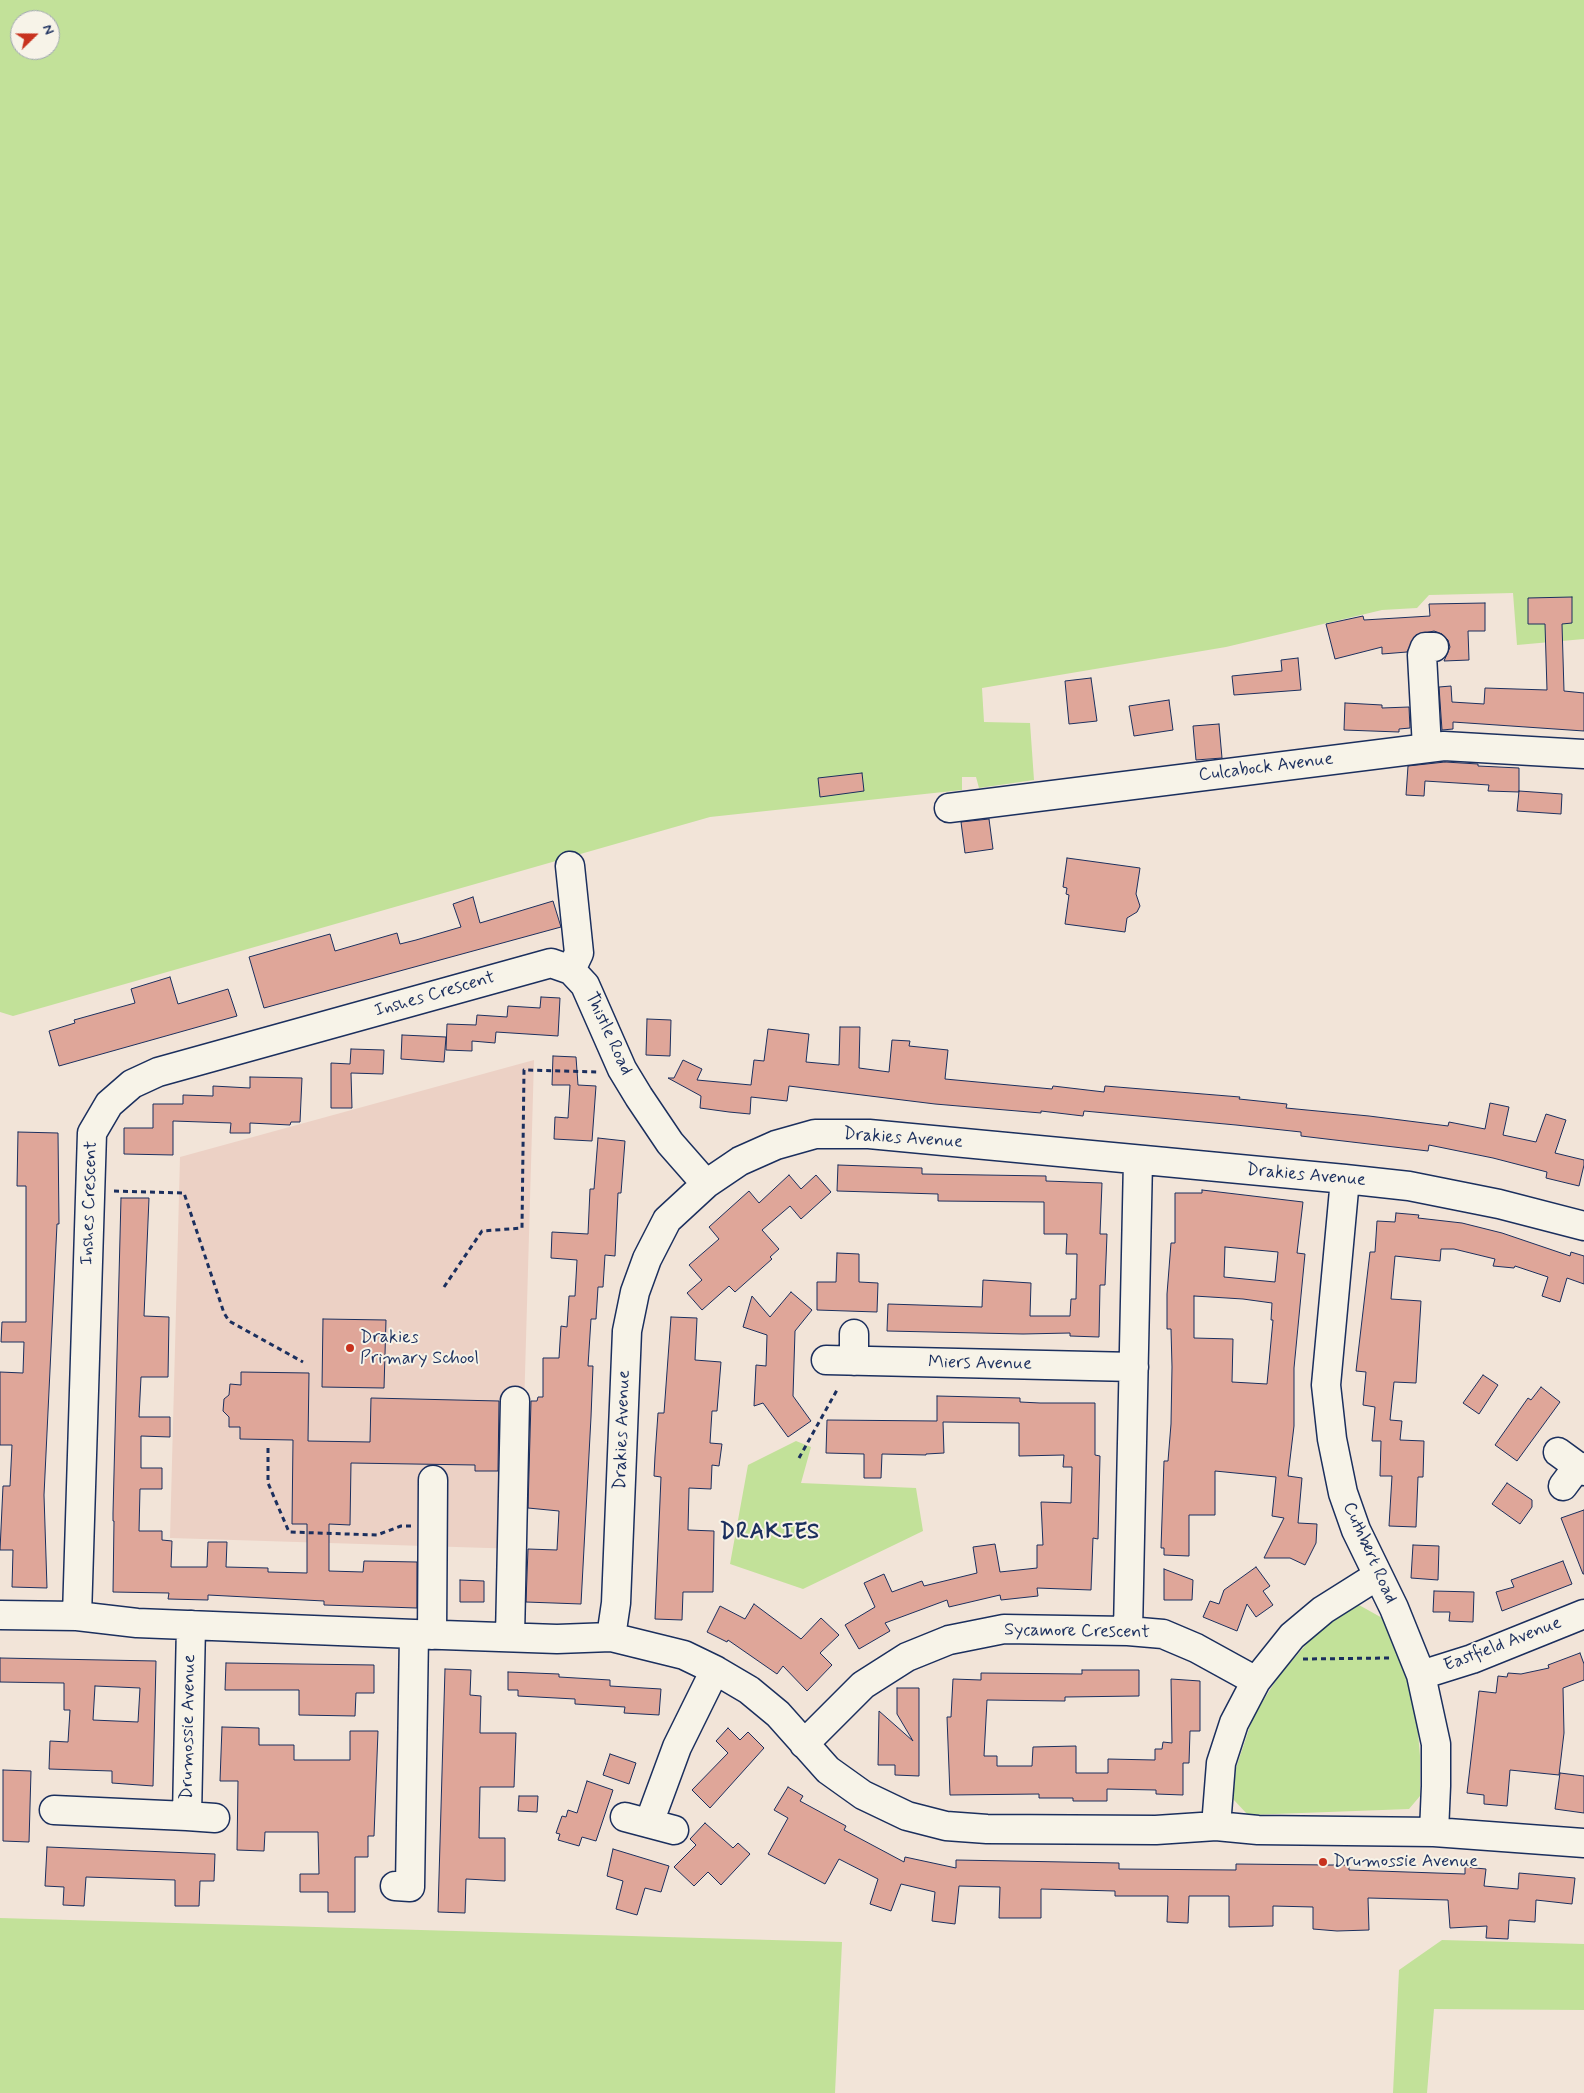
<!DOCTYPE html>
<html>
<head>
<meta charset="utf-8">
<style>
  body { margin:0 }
  #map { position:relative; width:1584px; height:2093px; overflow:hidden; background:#f2e4d8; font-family:Mynerve,sans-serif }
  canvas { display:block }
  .north { position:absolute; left:10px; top:10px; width:50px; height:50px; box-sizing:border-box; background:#f7f3e8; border:1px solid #9fa5b1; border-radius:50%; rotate:68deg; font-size:14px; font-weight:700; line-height:20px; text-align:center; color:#1b2f5e }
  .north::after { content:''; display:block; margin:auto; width:18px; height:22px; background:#c8321e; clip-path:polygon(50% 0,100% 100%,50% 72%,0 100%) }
</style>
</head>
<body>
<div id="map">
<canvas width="1584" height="2093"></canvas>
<div class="north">N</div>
</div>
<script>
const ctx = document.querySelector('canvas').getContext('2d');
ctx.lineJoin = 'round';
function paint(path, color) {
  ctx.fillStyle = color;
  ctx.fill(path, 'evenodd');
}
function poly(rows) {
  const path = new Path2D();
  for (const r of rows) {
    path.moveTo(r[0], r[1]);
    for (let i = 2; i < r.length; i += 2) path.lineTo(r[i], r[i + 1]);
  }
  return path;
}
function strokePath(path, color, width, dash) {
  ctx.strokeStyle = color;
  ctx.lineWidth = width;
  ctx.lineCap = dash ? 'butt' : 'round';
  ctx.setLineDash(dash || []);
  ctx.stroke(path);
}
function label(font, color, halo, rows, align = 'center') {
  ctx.font = font + ' Mynerve,sans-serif';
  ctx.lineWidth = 4;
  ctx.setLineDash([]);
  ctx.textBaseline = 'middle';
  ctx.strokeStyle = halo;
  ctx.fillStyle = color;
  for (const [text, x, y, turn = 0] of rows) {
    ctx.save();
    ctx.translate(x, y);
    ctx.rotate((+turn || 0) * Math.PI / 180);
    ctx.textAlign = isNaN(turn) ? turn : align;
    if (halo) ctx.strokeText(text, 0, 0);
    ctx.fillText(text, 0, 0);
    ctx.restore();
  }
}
const built = poly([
  [534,1060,520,1549,170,1538,180,1157]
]);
const green = poly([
  [0,0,1584,0,1584,639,1517,645,1513,593,1429,595,1417,608,1382,610,1226,647,982,688,984,722,1030,723,1034,780,979,788,976,777,962,777,962,790,710,817,13,1016,0,1012],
  [20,20,50,20,50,50,20,50],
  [796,1441,811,1447,801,1483,916,1488,923,1531,803,1589,730,1564,748,1465],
  [1359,1605,1384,1619,1399,1655,1416,1710,1420,1756,1420,1796,1409,1809,1248,1815,1233,1799,1236,1768,1253,1717,1278,1677,1310,1640,1334,1620,1354,1606],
  [0,1918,842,1942,835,2093,0,2093],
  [1442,1940,1584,1944,1584,2010,1434,2009,1427,2093,1393,2093,1399,1970]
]);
const building = poly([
  [1572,597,1572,623,1562,624,1564,691,1584,693,1584,731,1453,722,1453,729,1442,730,1439,687,1451,686,1452,702,1484,704,1485,688,1547,690,1545,624,1528,624,1528,598,1572,597],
  [1485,603,1485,631,1468,631,1469,660,1444,661,1450,647,1448,640,1442,634,1434,631,1416,635,1407,652,1382,654,1382,647,1335,659,1326,624,1363,616,1364,620,1430,616,1429,604,1485,603],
  [1298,658,1301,690,1234,695,1232,676,1282,671,1281,660,1298,658],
  [1091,678,1097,721,1069,724,1065,681,1091,678],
  [1169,700,1173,730,1134,736,1129,706,1169,700],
  [1345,703,1382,705,1382,708,1409,707,1410,728,1399,729,1399,732,1344,730,1345,703],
  [1219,724,1222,758,1196,760,1193,726,1219,724],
  [1445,762,1478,764,1478,766,1519,768,1519,792,1488,791,1489,785,1425,781,1424,796,1406,795,1408,766,1445,762],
  [862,773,864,791,820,797,818,778,862,773],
  [1519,791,1562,794,1561,814,1517,811,1519,791],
  [989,819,993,849,965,853,961,822,989,819],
  [1067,858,1140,868,1136,894,1140,906,1137,912,1127,918,1125,932,1065,924,1069,895,1066,894,1067,888,1063,887,1067,858],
  [473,897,480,923,553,901,561,927,264,1008,249,957,330,934,335,951,397,933,400,944,416,940,461,927,453,904,473,897],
  [170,977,178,1004,228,989,237,1016,59,1066,49,1031,75,1023,74,1020,135,1003,131,989,170,977],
  [541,997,560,998,558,1036,496,1032,495,1043,472,1041,472,1051,446,1050,447,1024,476,1025,477,1015,507,1017,508,1006,540,1008,541,997],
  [647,1019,671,1020,670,1056,646,1055,647,1019],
  [840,1027,860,1027,859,1068,889,1072,892,1040,910,1041,909,1046,948,1050,945,1079,1052,1089,1053,1086,1104,1092,1105,1086,1240,1097,1239,1099,1287,1104,1286,1108,1369,1116,1448,1126,1449,1122,1485,1129,1490,1103,1509,1107,1503,1135,1536,1142,1546,1114,1566,1120,1555,1153,1584,1160,1584,1165,1579,1186,1546,1178,1547,1172,1493,1158,1429,1145,1428,1151,1301,1136,1301,1132,1236,1125,1084,1111,1083,1116,1041,1111,1041,1113,935,1104,789,1086,787,1101,751,1097,750,1114,729,1112,700,1108,701,1096,668,1078,674,1078,683,1060,702,1069,697,1080,751,1085,754,1060,764,1061,768,1029,809,1034,806,1062,839,1065,840,1027],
  [402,1035,446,1037,444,1062,401,1059,402,1035],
  [351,1049,384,1050,383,1074,351,1073,352,1108,331,1108,331,1063,350,1064,351,1049],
  [553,1056,576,1057,578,1085,596,1086,592,1141,554,1139,555,1117,568,1118,570,1085,552,1085,553,1056],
  [250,1077,302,1078,300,1122,291,1122,290,1125,250,1123,250,1133,230,1133,231,1123,173,1121,173,1155,124,1154,124,1128,153,1128,153,1104,183,1104,183,1095,213,1096,213,1086,250,1088,250,1077],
  [18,1132,58,1133,59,1224,57,1224,44,1495,47,1588,12,1587,13,1550,0,1550,3,1486,10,1486,12,1445,0,1445,0,1372,23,1373,24,1342,1,1342,2,1322,26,1322,26,1186,17,1186,18,1132],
  [598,1138,625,1141,621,1193,618,1193,615,1256,605,1255,603,1287,598,1287,596,1319,591,1319,588,1366,593,1366,591,1417,581,1604,526,1602,528,1549,557,1550,559,1511,528,1508,531,1401,537,1401,538,1397,543,1397,543,1358,559,1358,561,1326,567,1327,569,1296,575,1296,577,1260,551,1258,552,1232,588,1234,590,1189,594,1189,598,1138],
  [838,1165,922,1168,922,1174,1046,1176,1046,1181,1102,1183,1100,1234,1107,1234,1105,1285,1100,1285,1099,1337,1070,1336,1070,1333,1023,1334,887,1331,888,1304,982,1307,983,1280,1031,1283,1030,1316,1070,1316,1071,1299,1076,1299,1077,1254,1066,1254,1067,1234,1044,1234,1044,1202,938,1201,938,1194,837,1191,838,1165],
  [789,1175,801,1189,816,1175,831,1192,801,1219,790,1206,762,1230,779,1249,770,1257,772,1259,735,1292,729,1286,702,1310,687,1293,702,1280,689,1265,719,1239,709,1227,749,1191,759,1203,789,1175],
  [1202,1190,1303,1202,1297,1253,1305,1254,1294,1368,1294,1426,1288,1476,1302,1478,1298,1523,1317,1524,1316,1543,1305,1565,1290,1558,1264,1558,1284,1518,1272,1516,1276,1477,1215,1471,1215,1515,1189,1515,1189,1556,1164,1555,1164,1548,1161,1548,1164,1461,1168,1461,1171,1424,1172,1367,1171,1329,1167,1329,1167,1294,1171,1243,1175,1243,1175,1193,1202,1193,1202,1190],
  [1225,1247,1278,1252,1275,1282,1224,1277,1225,1247],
  [1194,1296,1243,1299,1272,1303,1271,1320,1273,1320,1267,1384,1232,1382,1233,1339,1194,1338,1194,1296],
  [121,1198,149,1198,144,1316,169,1317,168,1377,141,1377,139,1417,170,1417,170,1437,141,1436,141,1468,162,1468,162,1489,140,1489,139,1531,162,1531,162,1540,172,1541,171,1567,207,1567,208,1542,227,1542,226,1567,268,1568,268,1572,307,1573,307,1524,292,1524,293,1440,240,1439,240,1427,229,1427,229,1417,223,1411,224,1399,229,1395,230,1384,241,1385,241,1372,309,1373,308,1441,370,1442,371,1398,499,1401,498,1471,475,1471,475,1465,351,1463,350,1525,329,1524,329,1571,363,1572,364,1561,417,1562,417,1608,324,1605,324,1601,208,1595,208,1600,168,1599,169,1593,113,1592,114,1521,113,1521,113,1513,121,1198],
  [1396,1213,1419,1215,1418,1218,1462,1223,1502,1233,1570,1256,1571,1252,1584,1256,1584,1284,1567,1278,1560,1302,1542,1296,1548,1277,1515,1266,1514,1268,1493,1266,1495,1259,1454,1249,1441,1249,1440,1261,1395,1256,1391,1299,1421,1301,1416,1383,1394,1382,1390,1420,1402,1421,1400,1440,1424,1441,1423,1477,1418,1477,1416,1527,1389,1526,1392,1476,1380,1476,1381,1441,1372,1441,1375,1407,1363,1405,1366,1372,1356,1371,1370,1252,1375,1252,1377,1221,1395,1222,1396,1213],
  [837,1253,859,1254,859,1282,878,1283,877,1312,817,1310,817,1282,836,1282,837,1253],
  [791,1292,812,1310,795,1331,793,1396,811,1421,788,1437,763,1403,754,1406,756,1365,766,1366,767,1335,743,1327,752,1296,770,1317,791,1292],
  [671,1317,697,1318,695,1360,721,1362,717,1411,712,1411,710,1443,722,1444,719,1466,712,1465,711,1489,689,1488,688,1530,714,1531,713,1592,683,1592,682,1620,655,1619,661,1477,654,1476,655,1456,658,1413,664,1413,671,1317],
  [323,1319,386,1320,384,1388,322,1387,323,1319],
  [1483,1375,1498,1385,1479,1414,1463,1403,1483,1375],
  [1541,1387,1560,1402,1517,1461,1495,1445,1528,1398,1531,1400,1541,1387],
  [937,1396,1020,1398,1020,1402,1040,1403,1095,1403,1095,1455,1100,1456,1098,1539,1093,1538,1091,1590,1037,1588,1038,1596,1001,1600,1000,1595,949,1607,947,1600,885,1623,890,1631,859,1649,845,1625,875,1607,864,1583,884,1574,892,1592,922,1581,924,1586,977,1573,973,1547,995,1544,1000,1572,1037,1568,1037,1545,1043,1545,1041,1502,1071,1503,1072,1467,1063,1467,1064,1455,1019,1456,1019,1423,943,1422,944,1453,926,1454,926,1455,882,1454,881,1478,864,1478,864,1454,826,1453,827,1420,937,1421,937,1396],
  [1507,1483,1532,1500,1532,1507,1520,1524,1492,1504,1507,1483],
  [1584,1510,1584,1574,1583,1574,1561,1518,1584,1510],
  [1413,1545,1439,1546,1438,1580,1411,1578,1413,1545],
  [1563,1561,1572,1584,1502,1611,1496,1592,1514,1587,1511,1580,1563,1561],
  [1256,1567,1270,1586,1263,1591,1273,1605,1256,1617,1247,1604,1237,1631,1203,1617,1210,1601,1219,1604,1224,1590,1256,1567],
  [1164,1569,1193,1580,1192,1600,1164,1600,1164,1569],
  [460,1580,484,1581,484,1602,460,1602,460,1580],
  [1434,1591,1474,1592,1473,1622,1449,1621,1450,1612,1433,1612,1434,1591],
  [754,1604,801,1639,821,1618,839,1635,820,1653,832,1665,807,1691,783,1666,777,1674,728,1640,727,1642,707,1632,720,1606,745,1619,754,1604],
  [1580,1653,1584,1664,1584,1680,1563,1688,1564,1733,1559,1775,1510,1770,1507,1806,1484,1804,1484,1795,1467,1793,1479,1691,1496,1693,1498,1676,1507,1677,1508,1673,1521,1674,1549,1668,1548,1665,1580,1653],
  [0,1658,156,1661,153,1786,112,1783,112,1771,49,1769,50,1741,68,1742,70,1710,64,1710,64,1683,0,1682,0,1658],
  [95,1686,140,1688,138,1722,93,1720,95,1686],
  [226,1663,374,1665,374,1693,356,1693,355,1716,299,1715,299,1690,225,1690,226,1663],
  [445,1669,471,1670,470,1695,481,1696,480,1733,516,1733,514,1787,480,1787,479,1838,505,1838,505,1881,466,1879,465,1913,438,1912,445,1669],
  [1082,1670,1139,1670,1139,1696,1065,1697,1065,1701,987,1700,984,1756,997,1756,997,1766,1032,1766,1033,1747,1076,1746,1076,1773,1108,1773,1108,1759,1155,1760,1155,1749,1162,1749,1163,1742,1172,1743,1171,1679,1200,1681,1200,1731,1190,1731,1189,1763,1183,1763,1183,1795,1156,1794,1156,1790,1107,1789,1107,1801,1073,1801,1073,1798,1039,1798,1039,1794,950,1795,947,1717,951,1717,953,1679,981,1680,981,1673,1082,1674,1082,1670],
  [508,1672,559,1674,559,1677,610,1680,610,1686,661,1689,659,1715,624,1713,625,1707,575,1704,575,1699,518,1696,518,1690,508,1690,508,1672],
  [897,1688,919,1688,919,1776,895,1775,895,1765,878,1765,879,1711,913,1741,897,1714,897,1688],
  [222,1727,259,1728,259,1745,294,1745,294,1760,350,1760,350,1731,378,1731,374,1836,368,1836,368,1857,355,1857,355,1912,328,1912,328,1892,300,1892,300,1874,319,1874,318,1832,265,1832,264,1851,237,1850,238,1781,220,1781,222,1727],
  [728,1728,740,1740,748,1732,764,1748,710,1808,692,1790,728,1753,716,1741,728,1728],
  [610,1754,636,1763,629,1784,603,1775,610,1754],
  [3,1770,31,1771,29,1842,3,1841,3,1770],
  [1560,1773,1584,1776,1584,1813,1555,1809,1560,1773],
  [587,1781,613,1790,596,1841,582,1837,579,1846,558,1840,560,1834,556,1833,562,1816,566,1817,568,1810,577,1813,587,1781],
  [788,1787,803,1796,800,1801,846,1826,844,1830,904,1862,905,1857,956,1868,956,1860,1119,1863,1119,1869,1236,1870,1236,1864,1330,1865,1349,1865,1349,1870,1465,1874,1465,1867,1486,1869,1484,1886,1518,1889,1519,1873,1575,1878,1572,1904,1536,1900,1535,1922,1509,1920,1508,1939,1486,1938,1487,1926,1450,1928,1448,1900,1368,1898,1369,1930,1337,1931,1313,1929,1313,1907,1273,1906,1273,1926,1229,1927,1229,1896,1189,1896,1188,1923,1167,1922,1168,1896,1115,1896,1115,1891,1041,1889,1041,1918,999,1918,1000,1887,959,1886,955,1924,932,1921,935,1892,901,1884,891,1911,870,1904,878,1879,839,1859,825,1884,768,1854,788,1818,774,1810,788,1787],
  [519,1796,538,1796,537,1812,518,1811,519,1796],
  [705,1823,733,1848,738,1843,750,1854,721,1885,708,1872,694,1886,674,1867,696,1845,690,1839,705,1823],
  [47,1847,215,1854,214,1881,200,1881,199,1906,175,1906,175,1880,86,1877,84,1906,63,1905,64,1887,45,1886,47,1847],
  [613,1849,669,1866,661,1892,645,1888,637,1915,616,1909,623,1881,607,1876,613,1849]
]);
const path = poly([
  [114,1191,184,1193,224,1313,229,1321,303,1362],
  [444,1287,482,1231,522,1228,524,1070,597,1072],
  [268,1448,268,1483,289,1532,377,1535,401,1526,411,1526],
  [799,1458,837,1390],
  [1303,1659,1389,1658]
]);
const minor = poly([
  [1427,748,1422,655,1425,647,1434,647],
  [949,808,1444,746,1584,754],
  [570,866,579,953,571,970],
  [1345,1179,1326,1385,1332,1439,1343,1493,1356,1530,1394,1608,1421,1675,1436,1744,1436,1786,1434,1832],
  [854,1334,854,1361],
  [826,1360,1134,1367],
  [1558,1452,1584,1471],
  [1563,1486,1578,1466],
  [0,1615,77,1616,137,1623,414,1634,557,1639,611,1637,684,1655,715,1670,749,1690,778,1714,828,1770,863,1795,907,1816,946,1826,987,1829,1156,1830,1216,1826,1258,1830,1434,1832,1584,1843],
  [77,1616,92,1133,109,1104,132,1084,158,1072,551,963,571,970,585,985,622,1069,639,1097,670,1143,706,1184],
  [1128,1631,1138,1160],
  [432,1635,433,1480],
  [510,1637,515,1401],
  [611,1637,616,1603,627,1331,635,1292,647,1259,667,1220,706,1184,740,1161,776,1145,815,1134,869,1134,1345,1179,1409,1186,1499,1204,1584,1226],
  [1421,1675,1472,1659,1584,1614],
  [804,1744,863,1685,907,1657,949,1640,1004,1629,1128,1631,1163,1634,1196,1648,1256,1681],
  [54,1810,187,1816,191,1625],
  [187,1816,215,1818],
  [625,1817,674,1830],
  [649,1823,677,1747,715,1670],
  [1216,1826,1221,1763,1234,1723,1256,1681,1292,1636,1323,1610,1377,1576],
  [395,1886,410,1887,414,1634]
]);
const markers = [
  [350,1348,5,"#c8321e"],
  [1323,1862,5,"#c8321e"]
];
const streetNames = [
  ["Culcabock Avenue",1266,768,-7],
  ["Inshes Crescent",435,995,-16],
  ["Thistle Road",608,1034,65],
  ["Drakies Avenue",903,1139,4],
  ["Drakies Avenue",1306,1176,5],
  ["Inshes Crescent",90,1203,-88],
  ["Miers Avenue",980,1364,1],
  ["Drakies Avenue",623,1430,-88],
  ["Cuthbert Road",1369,1553,66],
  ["Sycamore Crescent",1077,1632,1],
  ["Eastfield Avenue",1503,1645,-21],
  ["Drumossie Avenue",189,1727,-89]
];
const poiNames = [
  ["Drakies",360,1338],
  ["Primary School",360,1359],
  ["Drumossie Avenue",1333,1862]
];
const districtNames = [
  ["DRAKIES",770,1533]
];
paint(built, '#ecd1c5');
paint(green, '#c2e199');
paint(building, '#dfa699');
strokePath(building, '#1b2f5e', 1);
strokePath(minor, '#1b2f5e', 31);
strokePath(path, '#1b2f5e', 3, [5, 4]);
strokePath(minor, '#f7f3e8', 28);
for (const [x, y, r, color] of markers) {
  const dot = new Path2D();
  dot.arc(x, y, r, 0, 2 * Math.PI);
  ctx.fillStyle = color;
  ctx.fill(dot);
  strokePath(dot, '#f7f3e8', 2);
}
label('18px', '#1b2f5e', '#f7f3e8', streetNames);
label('18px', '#1b2f5e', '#f7f3e8', poiNames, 'left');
ctx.letterSpacing = '1px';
label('bold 22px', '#1b2f5e', '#f7f3e8', districtNames);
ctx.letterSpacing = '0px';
</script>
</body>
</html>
